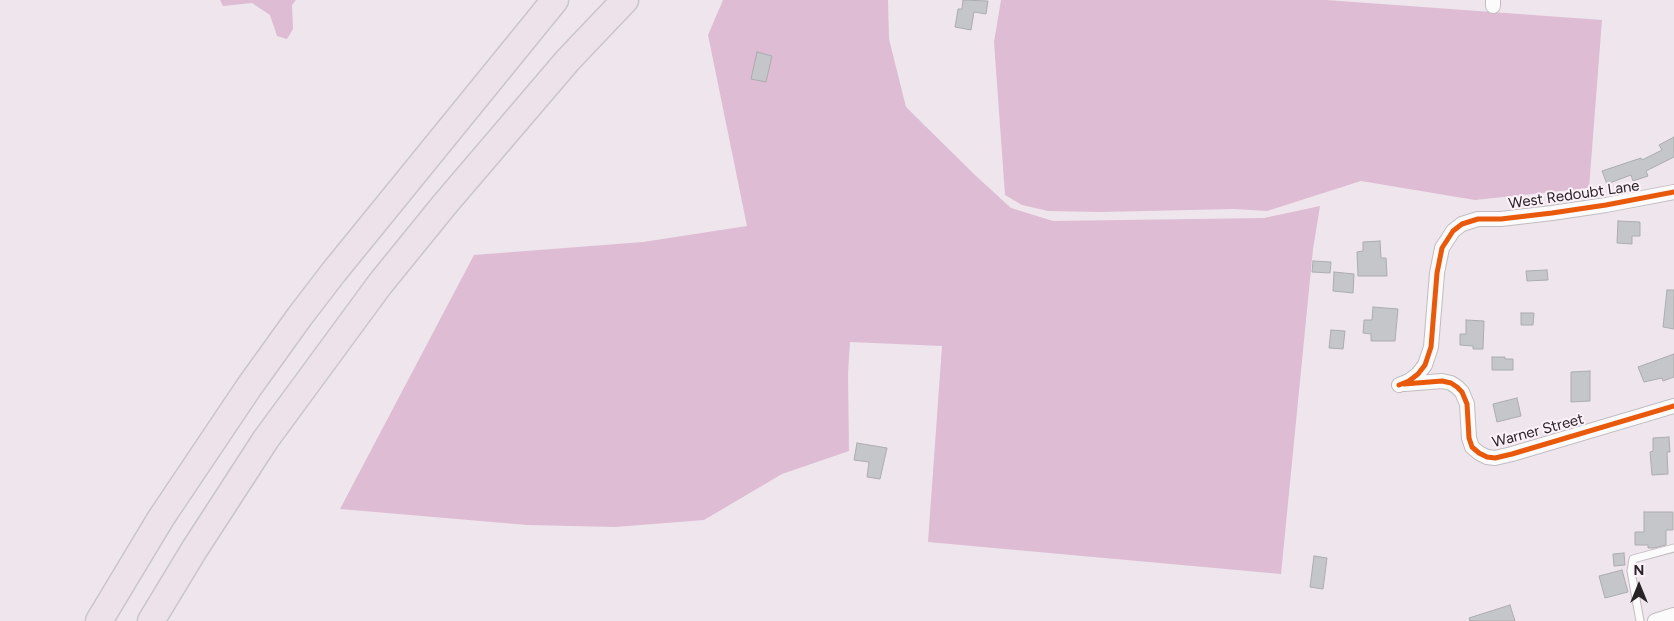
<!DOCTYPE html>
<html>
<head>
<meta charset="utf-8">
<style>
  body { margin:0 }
  #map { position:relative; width:1674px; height:621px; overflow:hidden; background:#eee6ec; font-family:Figtree,sans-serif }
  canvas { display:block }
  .north { position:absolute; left:1614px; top:561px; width:50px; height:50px; -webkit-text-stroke:4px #fdf1f9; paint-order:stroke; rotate:0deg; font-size:14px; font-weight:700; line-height:20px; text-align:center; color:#282326 }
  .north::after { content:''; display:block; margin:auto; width:18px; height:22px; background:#282326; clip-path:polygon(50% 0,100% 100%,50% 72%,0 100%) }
</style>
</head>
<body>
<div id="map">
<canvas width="1674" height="621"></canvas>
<div class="north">N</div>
</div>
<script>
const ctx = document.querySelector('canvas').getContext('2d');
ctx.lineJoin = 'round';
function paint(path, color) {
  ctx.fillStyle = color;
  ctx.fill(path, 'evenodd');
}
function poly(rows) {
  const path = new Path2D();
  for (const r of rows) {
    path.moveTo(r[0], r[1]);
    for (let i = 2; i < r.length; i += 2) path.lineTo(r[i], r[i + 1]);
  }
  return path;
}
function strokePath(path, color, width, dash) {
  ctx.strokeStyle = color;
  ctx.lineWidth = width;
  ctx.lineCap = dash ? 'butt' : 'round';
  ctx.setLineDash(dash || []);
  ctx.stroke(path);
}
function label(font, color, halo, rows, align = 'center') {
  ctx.font = font + ' Figtree,sans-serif';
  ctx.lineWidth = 4;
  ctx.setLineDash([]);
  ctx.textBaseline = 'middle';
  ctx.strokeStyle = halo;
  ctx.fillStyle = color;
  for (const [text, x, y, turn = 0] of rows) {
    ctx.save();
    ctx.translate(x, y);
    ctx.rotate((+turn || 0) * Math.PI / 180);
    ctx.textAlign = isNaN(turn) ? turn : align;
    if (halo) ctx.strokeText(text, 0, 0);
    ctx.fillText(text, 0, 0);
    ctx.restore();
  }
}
const forest = poly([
  [220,0,296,0,292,5,293,29,287,39,277,36,270,15,252,3,223,6],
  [723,0,888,0,889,39,906,107,976,176,1011,208,1053,221,1264,218,1320,206,1313,249,1281,574,928,542,942,346,850,342,848,373,849,451,782,474,704,520,615,527,527,525,340,509,474,255,643,242,747,226,708,35],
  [1001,0,1326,0,1602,20,1589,188,1475,200,1361,181,1267,211,1234,209,1101,212,1048,211,1022,205,1005,195,994,42]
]);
const building = poly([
  [963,0,988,1,986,14,974,12,971,30,955,27,958,9,962,9,963,0],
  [757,52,772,56,766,82,751,79,757,52],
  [1674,137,1674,157,1646,171,1648,176,1633,181,1631,175,1607,184,1602,171,1641,158,1642,160,1662,150,1659,145,1674,137],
  [1618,221,1640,222,1640,236,1632,236,1632,244,1617,243,1618,221],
  [1380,241,1381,258,1386,258,1387,276,1358,276,1357,252,1363,251,1363,242,1380,241],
  [1313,261,1331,262,1330,273,1312,272,1313,261],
  [1547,270,1548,280,1527,281,1526,271,1547,270],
  [1334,272,1354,274,1353,293,1333,291,1334,272],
  [1667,290,1674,290,1674,329,1663,327,1667,290],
  [1373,307,1398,309,1395,341,1371,341,1371,334,1363,333,1364,320,1372,320,1373,307],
  [1521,313,1534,313,1533,325,1521,325,1521,313],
  [1466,320,1484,321,1483,349,1473,349,1473,346,1460,345,1460,334,1466,334,1466,320],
  [1331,330,1345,331,1343,349,1329,348,1331,330],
  [1674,354,1674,377,1663,381,1662,378,1644,382,1638,367,1674,354],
  [1492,357,1505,357,1505,359,1513,359,1513,370,1492,370,1492,357],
  [1590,371,1590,401,1571,402,1571,372,1590,371],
  [1517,398,1521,416,1497,422,1493,404,1517,398],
  [1669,437,1670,452,1667,452,1668,474,1652,475,1650,452,1653,451,1653,438,1669,437],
  [857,443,887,448,880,479,867,477,869,462,854,460,857,443],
  [1644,512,1673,512,1673,530,1666,530,1666,545,1654,548,1648,548,1648,545,1635,545,1635,532,1644,532,1644,512],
  [1624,553,1625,565,1614,566,1613,554,1624,553],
  [1314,556,1327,558,1323,589,1310,587,1314,556],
  [1622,570,1628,592,1605,598,1599,576,1622,570],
  [1510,605,1515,621,1470,621,1469,618,1510,605]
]);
const service = poly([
  [1640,621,1631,571,1633,559,1674,548]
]);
const minor = poly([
  [1493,6,1493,0],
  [1405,384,1442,381,1451,383,1457,387,1462,392,1467,404,1469,438,1472,447,1479,453,1487,457,1495,458,1512,454,1674,406],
  [1399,385,1409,381,1418,374,1425,365,1431,347,1437,273,1442,248,1453,231,1462,224,1478,219,1501,219,1552,213,1606,205,1674,192],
  [1655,621,1674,615]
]);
const motorway = poly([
  [99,621,161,518,249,387,300,316,333,273,555,0],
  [151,621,194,550,266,439,380,284,445,204,568,60,625,0]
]);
const cycleway = poly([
  [1404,384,1442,381,1451,383,1457,387,1462,392,1467,404,1469,438,1472,447,1479,453,1487,457,1495,458,1512,454,1674,406],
  [1399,385,1409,381,1418,374,1425,365,1431,347,1437,273,1442,248,1453,231,1462,224,1478,219,1501,219,1552,213,1606,205,1674,192]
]);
const streetNames = [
  ["West Redoubt Lane",1574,195,-8],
  ["Warner Street",1538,431,-15]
];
paint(forest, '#debcd4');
paint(building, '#c5c6c9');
strokePath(building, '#acacaf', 1);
strokePath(service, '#c2bcc1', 9);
strokePath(minor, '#c2bcc1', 16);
strokePath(motorway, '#c9c6c8', 29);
strokePath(service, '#fcfbfc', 7);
strokePath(minor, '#fcfbfc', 14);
strokePath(motorway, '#eee2ea', 26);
strokePath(cycleway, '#e8590c', 5);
label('15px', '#282326', '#fdf1f9', streetNames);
</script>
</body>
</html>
